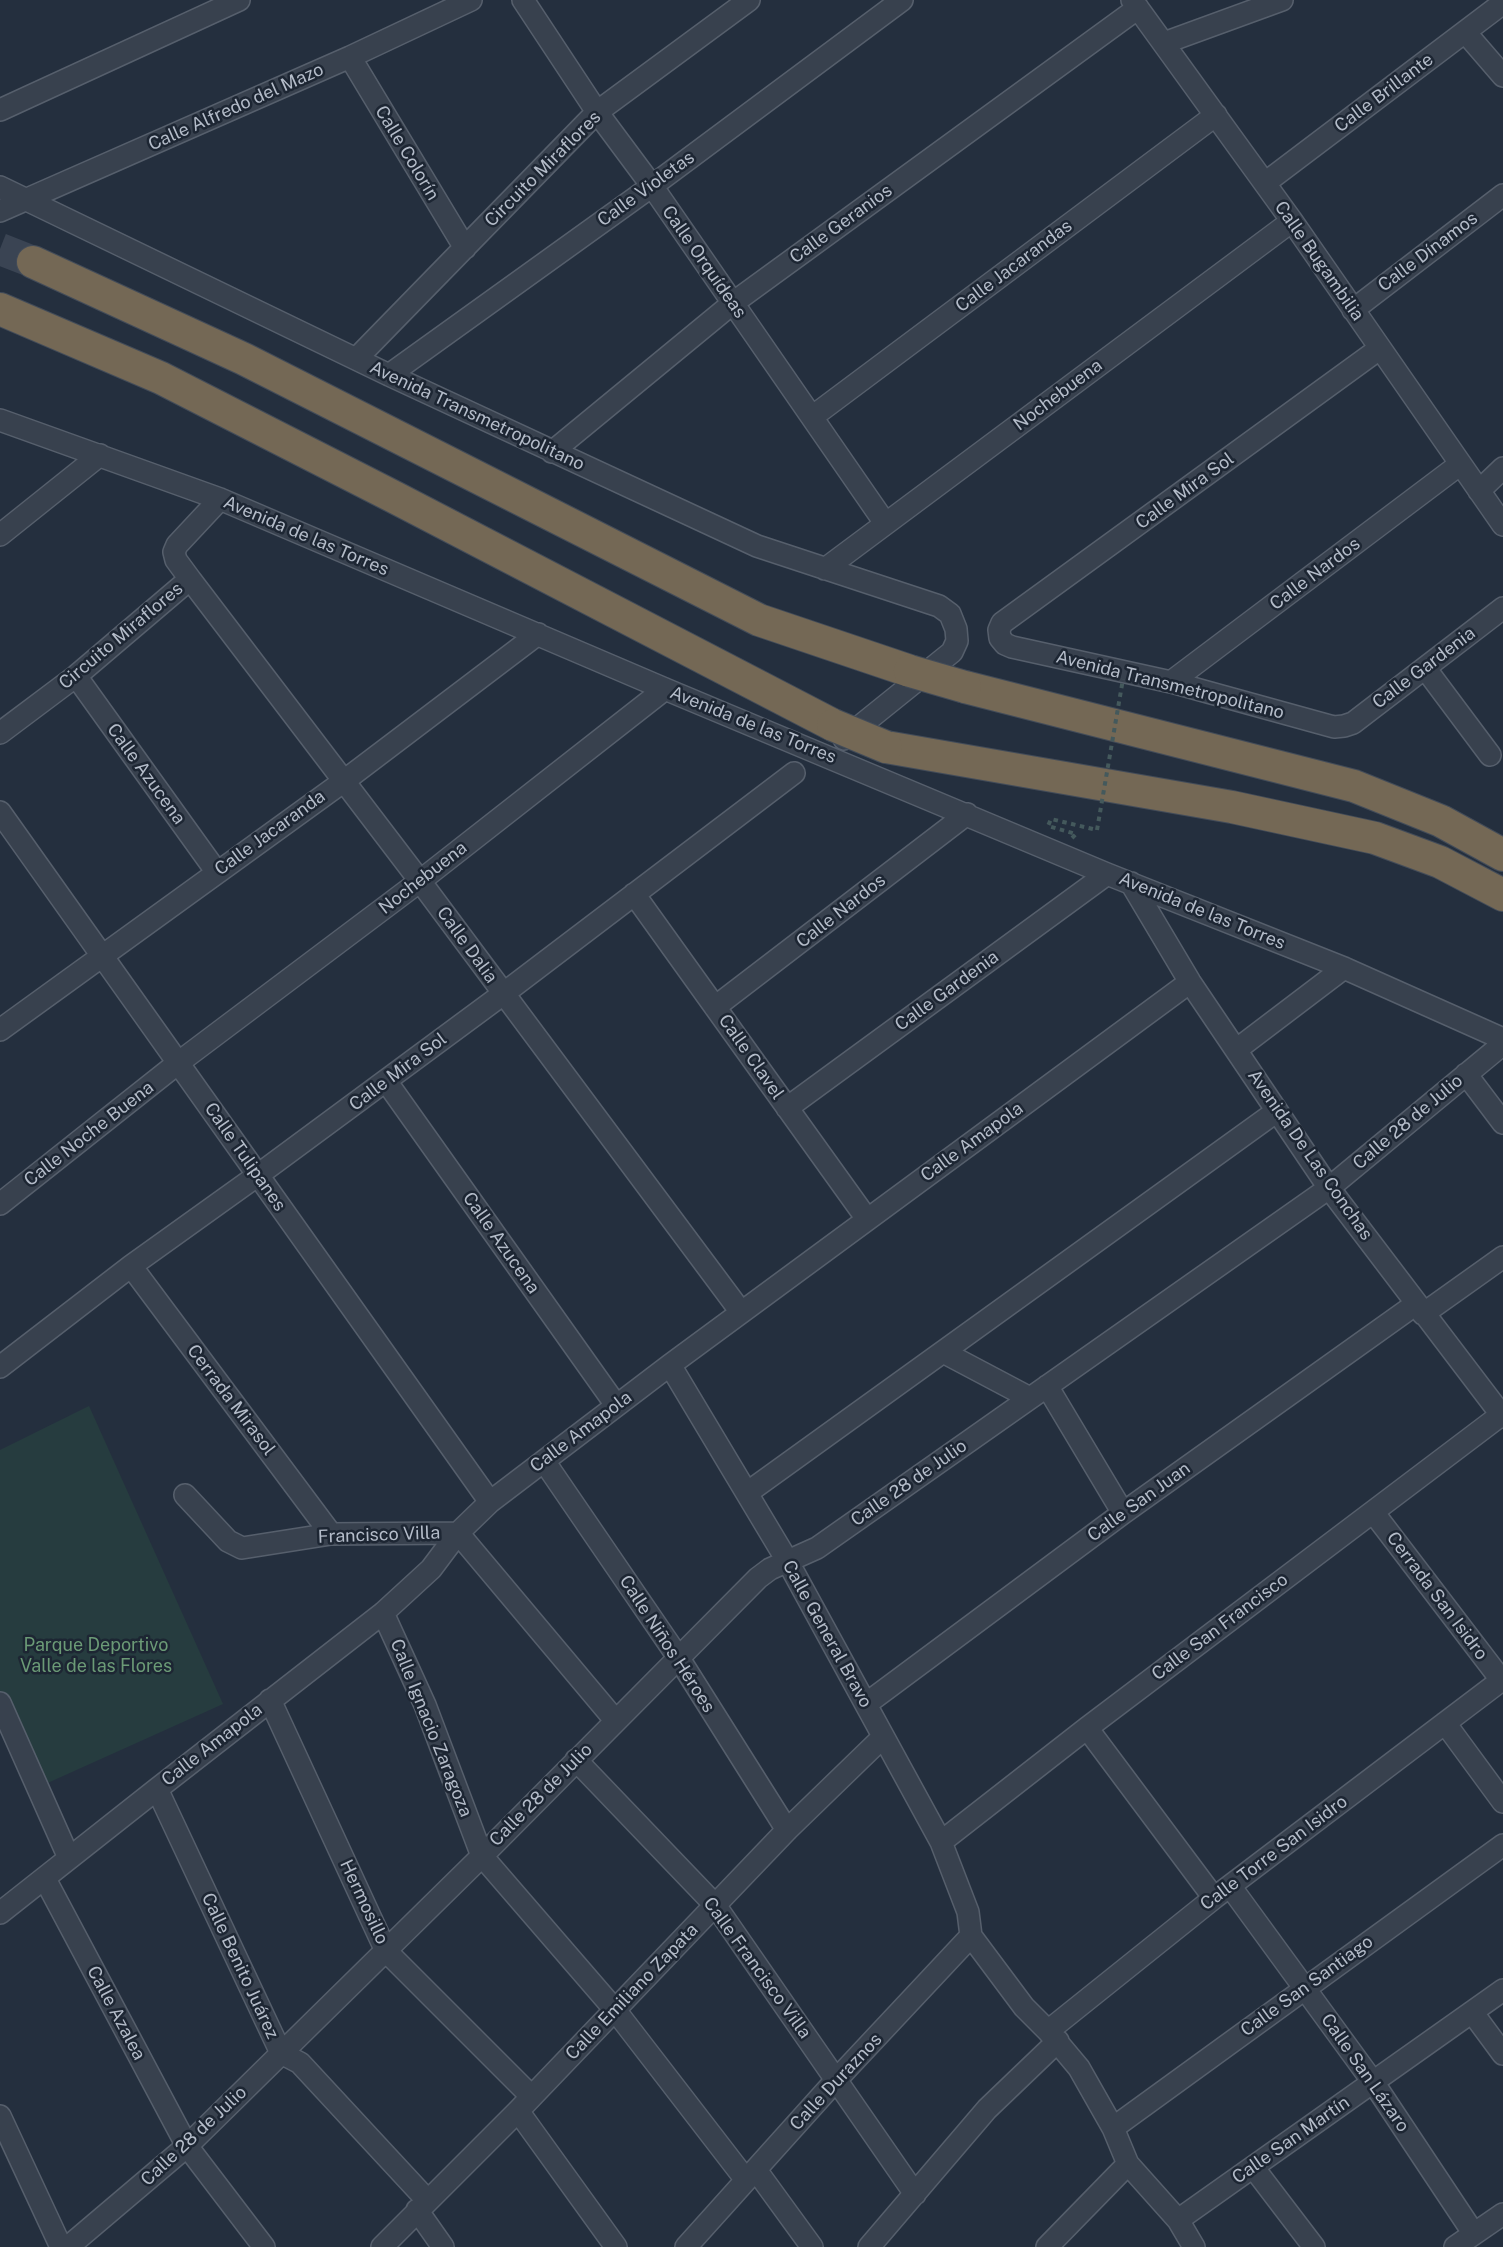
<!DOCTYPE html>
<html>
<head>
<meta charset="utf-8">
<style>
  body { margin:0 }
  canvas { display:block; background:#242f3e }
</style>
</head>
<body>
<canvas width="1503" height="2247"></canvas>
<script>
const ctx = document.querySelector('canvas').getContext('2d');
ctx.lineJoin = 'round';
function paint(path, color) {
  ctx.fillStyle = color;
  ctx.fill(path, 'evenodd');
}
function poly(rows) {
  const path = new Path2D();
  for (const r of rows) {
    path.moveTo(r[0], r[1]);
    for (let i = 2; i < r.length; i += 2) path.lineTo(r[i], r[i + 1]);
  }
  return path;
}
function strokePath(path, color, width, dash) {
  ctx.strokeStyle = color;
  ctx.lineWidth = width;
  ctx.lineCap = dash ? 'butt' : 'round';
  ctx.setLineDash(dash || []);
  ctx.stroke(path);
}
function label(font, color, halo, rows, align = 'center') {
  ctx.font = font + ' "Public Sans",sans-serif';
  ctx.lineWidth = 5;
  ctx.setLineDash([]);
  ctx.textBaseline = 'middle';
  ctx.strokeStyle = halo;
  ctx.fillStyle = color;
  for (const [text, x, y, turn = 0] of rows) {
    ctx.save();
    ctx.translate(x, y);
    ctx.rotate((+turn || 0) * Math.PI / 180);
    ctx.textAlign = isNaN(turn) ? turn : align;
    if (halo) ctx.strokeText(text, 0, 0);
    ctx.fillText(text, 0, 0);
    ctx.restore();
  }
}
const green = poly([
  [89,1406,223,1704,32,1790,0,1729,0,1450]
]);
const highwayTunnel = poly([
  [0,249,33,262]
]);
const path = poly([
  [1072,838,1076,834,1048,826,1051,819,1097,830]
]);
const minor = poly([
  [523,0,597,112,652,186,885,523],
  [1132,0,1292,221,1503,525],
  [1465,32,1503,76],
  [1164,43,1282,0],
  [350,57,465,248],
  [0,110,239,0],
  [1265,183,1503,3],
  [0,187,389,375,757,546,939,606,950,614,956,629,957,641,952,652,844,739],
  [0,211,350,57,471,0],
  [1353,310,1503,195],
  [1379,349,1002,623,999,630,1000,638,1005,644,1012,647,1171,682,1334,727,1344,726,1353,723,1503,608],
  [356,359,597,112,749,0],
  [389,375,652,186,902,0],
  [812,417,1216,115],
  [0,420,220,499,665,689,1107,874,1344,968,1503,1039],
  [552,452,733,303,1138,8],
  [1479,491,1503,468],
  [0,535,100,455],
  [825,569,1292,221],
  [190,579,420,881,741,1312],
  [1425,668,1490,755],
  [76,676,216,871],
  [1171,682,1459,465],
  [0,733,76,676,190,579,176,560,174,552,177,545,220,499],
  [0,812,490,1502],
  [1131,883,1190,982,1329,1188,1503,1417],
  [634,894,867,1219],
  [715,1007,967,814],
  [0,1030,344,781,538,634],
  [1236,1050,1344,968],
  [1466,1074,1503,1123],
  [386,1081,616,1405],
  [787,1108,1107,874],
  [0,1204,178,1063,420,881,665,689],
  [131,1266,331,1534],
  [1423,1314,1503,1257],
  [943,1352,1030,1398],
  [670,1365,788,1562,941,1842,968,1912,971,1936,837,2079,686,2247],
  [0,1367,131,1266,258,1175,503,994,794,773],
  [1047,1386,1123,1513],
  [544,1461,678,1657,787,1830],
  [747,1493,1277,1111],
  [185,1495,228,1541,242,1548,331,1534,458,1533,615,1720],
  [1373,1512,1502,1681],
  [383,1613,425,1705,482,1856,615,2010,746,2180],
  [270,1700,386,1951,531,2096],
  [0,1703,69,1858],
  [866,1704,1123,1513,1416,1304],
  [1445,1723,1503,1802],
  [1087,1728,1214,1898],
  [576,1760,715,1905,915,2194],
  [157,1789,281,2053,300,2063,427,2200],
  [941,1842,1087,1728,1501,1415],
  [45,1879,187,2146,264,2247],
  [1230,1886,1373,2082,1474,2234],
  [0,1913,157,1789,383,1613,431,1569,458,1533,490,1502,670,1365,1190,982],
  [971,1936,1024,2007,1048,2031,1079,2068,1113,2128,1128,2164,1178,2220,1503,1990],
  [1472,2012,1503,2054],
  [1048,2031,1214,1898,1503,1679],
  [518,2111,616,2247],
  [0,2116,61,2247],
  [1113,2128,1503,1845],
  [1253,2167,1314,2247],
  [756,2170,812,2247],
  [417,2210,443,2247],
  [1178,2220,1194,2247],
  [68,2247,187,2146,482,1856,758,1578,770,1569,817,1548,1329,1188,1503,1044],
  [382,2247,518,2111,787,1830,883,1737],
  [869,2247,987,2109,1058,2041],
  [1047,2247,1128,2164],
  [1455,2247,1503,2214]
]);
const highway = poly([
  [33,262,244,359,759,620,910,671],
  [0,309,161,378,396,498,833,725],
  [965,687,1354,786,1441,821,1503,855],
  [886,747,1232,807,1375,838,1440,862,1503,895]
]);
const pathBridge = poly([
  [1097,830,1123,679]
]);
const highwayBridge = poly([
  [910,671,965,687],
  [833,725,886,747]
]);
const streetNames = [
  ["Calle Brillante",1384,93,-37],
  ["Calle Alfredo del Mazo",236,107,-24],
  ["Calle Colorín",407,153,59],
  ["Circuito Miraflores",543,169,-45],
  ["Calle Violetas",646,189,-36],
  ["Calle Geranios",841,224,-36],
  ["Calle Dínamos",1428,252,-37],
  ["Calle Bugambilia",1319,261,55],
  ["Calle Orquídeas",704,262,55],
  ["Calle Jacarandas",1014,266,-37],
  ["Nochebuena",1058,395,-37],
  ["Avenida Transmetropolitano",477,416,25],
  ["Calle Mira Sol",1185,491,-36],
  ["Avenida de las Torres",306,536,23],
  ["Calle Nardos",1315,574,-37],
  ["Circuito Miraflores",121,636,-40],
  ["Calle Gardenia",1424,668,-37],
  ["Avenida Transmetropolitano",1170,685,14],
  ["Avenida de las Torres",753,725,22],
  ["Calle Azucena",146,774,54],
  ["Calle Jacaranda",270,833,-36],
  ["Nochebuena",423,878,-38],
  ["Calle Nardos",841,911,-38],
  ["Avenida de las Torres",1202,911,22],
  ["Calle Dalia",467,945,54],
  ["Calle Gardenia",947,991,-36],
  ["Calle Clavel",751,1057,55],
  ["Calle Mira Sol",398,1072,-37],
  ["Calle 28 de Julio",1408,1122,-40],
  ["Calle Noche Buena",89,1134,-38],
  ["Calle Amapola",972,1142,-36],
  ["Avenida De Las Conchas",1310,1155,55],
  ["Calle Tulipanes",245,1157,55],
  ["Calle Azucena",501,1243,55],
  ["Cerrada Mirasol",231,1400,53],
  ["Calle Amapola",581,1432,-37],
  ["Calle 28 de Julio",909,1483,-35],
  ["Calle San Juan",1139,1502,-36],
  ["Francisco Villa",379,1535,-2],
  ["Cerrada San Isidro",1437,1596,53],
  ["Calle San Francisco",1220,1627,-37],
  ["Calle General Bravo",827,1634,61],
  ["Calle Niños Héroes",667,1644,57],
  ["Calle Ignacio Zaragoza",431,1728,68],
  ["Calle Amapola",212,1745,-38],
  ["Calle 28 de Julio",541,1795,-45],
  ["Calle Torre San Isidro",1274,1853,-37],
  ["Hermosillo",364,1902,65],
  ["Calle Benito Juárez",240,1966,65],
  ["Calle Francisco Villa",757,1968,54],
  ["Calle San Santiago",1307,1986,-36],
  ["Calle Emiliano Zapata",632,1992,-46],
  ["Calle Azalea",116,2013,62],
  ["Calle San Lázaro",1365,2073,55],
  ["Calle Duraznos",836,2082,-47],
  ["Calle 28 de Julio",194,2136,-43],
  ["Calle San Martín",1291,2140,-35]
];
const parkNames = [
  ["Parque Deportivo",96,1645],
  ["Valle de las Flores",96,1666]
];
paint(green, '#263c3f');
strokePath(highwayTunnel, '#3a4453', 32, [32, 16]);
strokePath(minor, '#565f6c', 24);
strokePath(highway, '#434c59', 34);
strokePath(path, '#44595c', 4, [4.5, 4.5]);
strokePath(minor, '#38414e', 21);
strokePath(highway, '#746855', 32);
strokePath(highwayBridge, '#434c59', 34, []);
strokePath(pathBridge, '#44595c', 4, [4.5, 4.5]);
strokePath(highwayBridge, '#746855', 32);
label('18px', '#b4bcc9', '#1d2633', streetNames);
label('18px', '#6b9a76', '#1d2633', parkNames);
</script>
</body>
</html>
